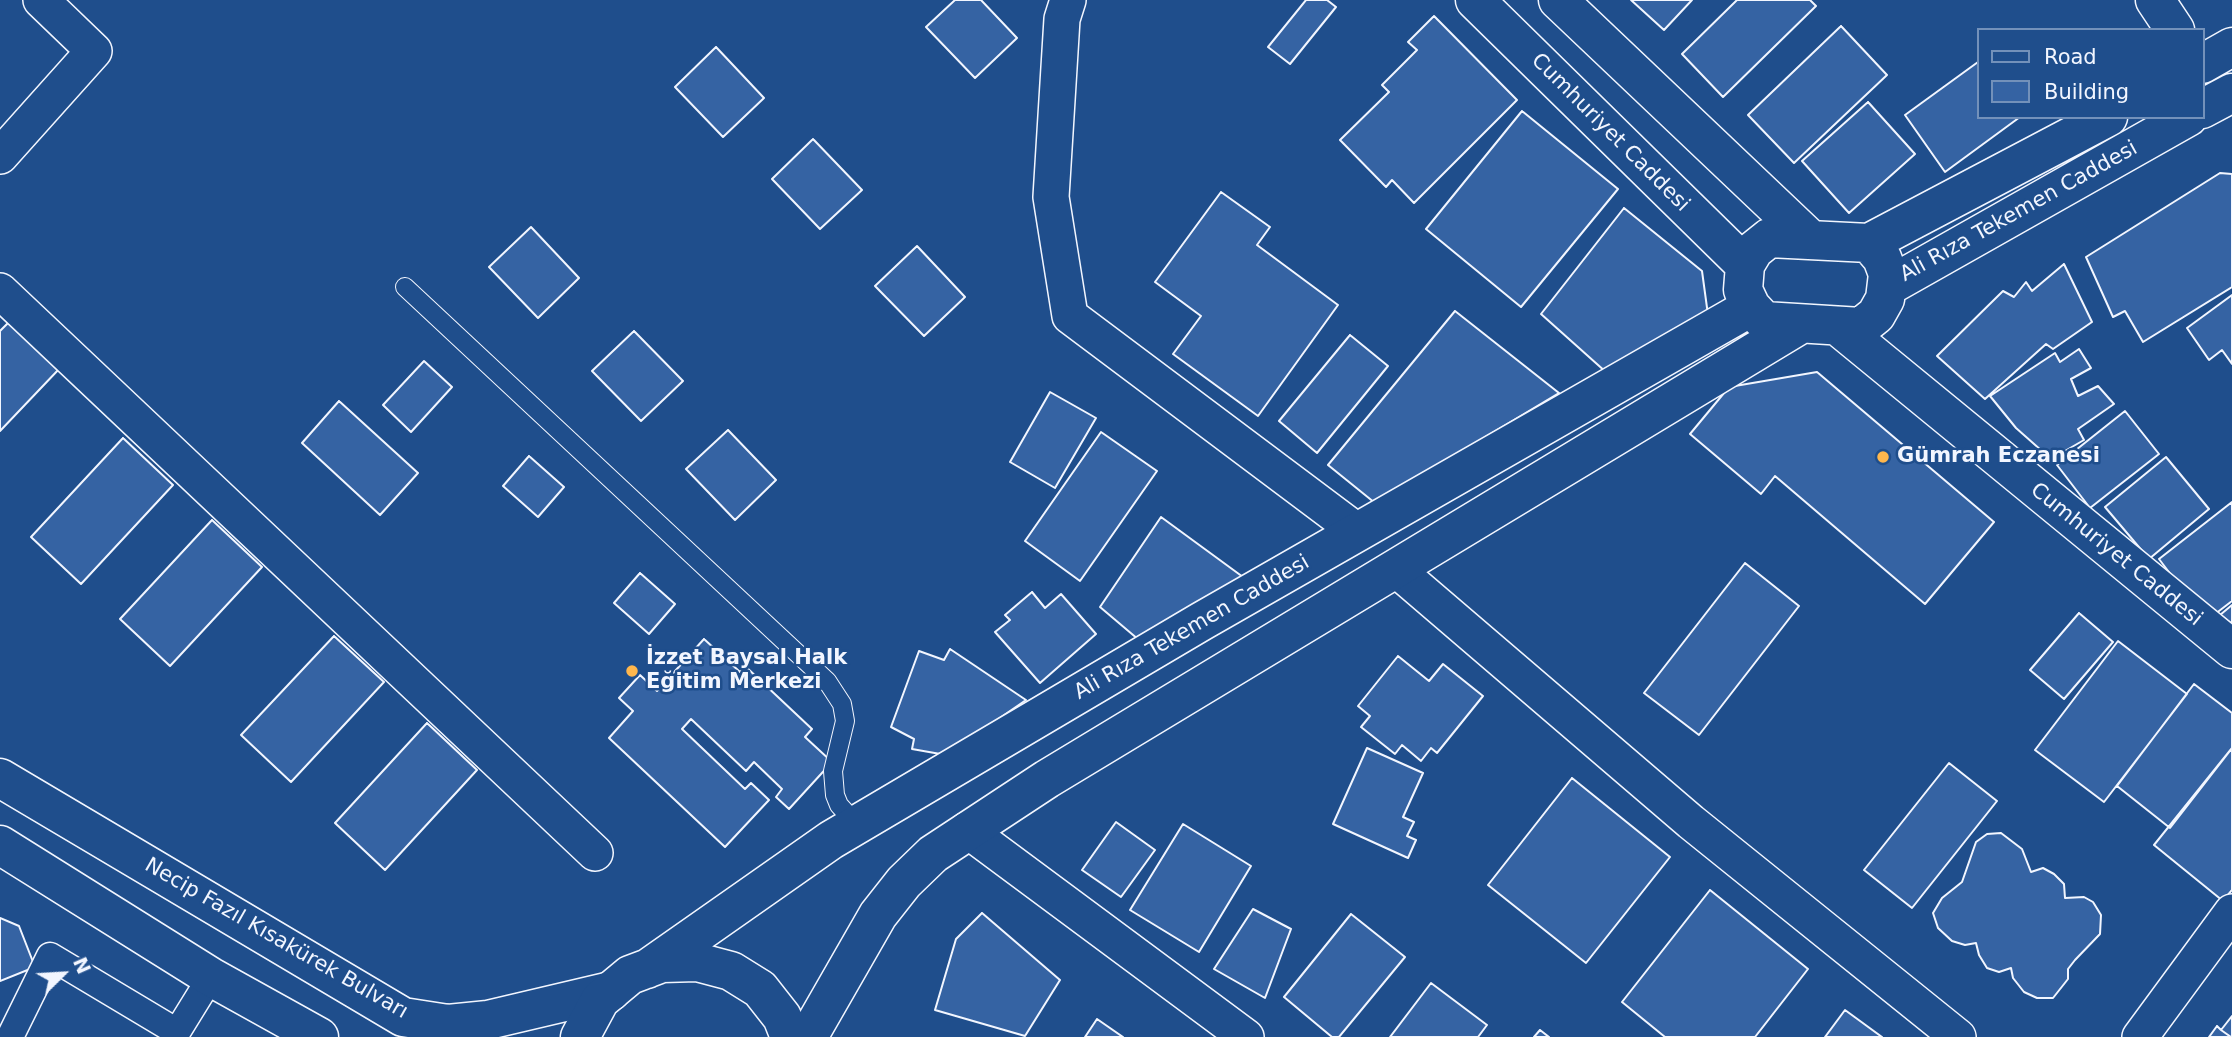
<!DOCTYPE html>
<html>
<head>
<meta charset="utf-8">
<style>
  body { margin:0 }
  #map { position:relative; width:2232px; height:1037px; overflow:hidden; background:#1f4e8c; font-family:"DejaVu Sans",sans-serif }
  canvas { display:block }
  .legend { position:absolute; left:1977px; top:28px; width:228px; height:91px; box-sizing:border-box; background:#1f4e8c; border:2px solid #7391ba; margin:0; padding:9px 12px; list-style:none; font-size:21px; color:#f2f6ff }
  .legend li { display:flex; align-items:center; gap:14px; height:35px }
  .legend b { width:35px; border:2px solid #7391ba }
  .north { position:absolute; left:28px; top:939px; width:70px; height:70px; -webkit-text-stroke:5px #1f4e8c; paint-order:stroke; rotate:66deg; font-size:19px; font-weight:700; line-height:28px; text-align:center; color:#f2f6ff }
  .north::after { content:''; display:block; margin:auto; width:24px; height:32px; background:#f2f6ff; clip-path:polygon(50% 0,100% 100%,50% 72%,0 100%) }
</style>
</head>
<body>
<div id="map">
<canvas width="2232" height="1037"></canvas>
<ul class="legend">
<li><b style="height:9px;background:#1f4e8c"></b>Road</li>
<li><b style="height:19px;background:#3563a3"></b>Building</li>
</ul>
<div class="north">N</div>
</div>
<script>
const ctx = document.querySelector('canvas').getContext('2d');
ctx.lineJoin = 'round';
function paint(path, color) {
  ctx.fillStyle = color;
  ctx.fill(path, 'evenodd');
}
function poly(rows) {
  const path = new Path2D();
  for (const r of rows) {
    path.moveTo(r[0], r[1]);
    for (let i = 2; i < r.length; i += 2) path.lineTo(r[i], r[i + 1]);
  }
  return path;
}
function strokePath(path, color, width, dash) {
  ctx.strokeStyle = color;
  ctx.lineWidth = width;
  ctx.lineCap = dash ? 'butt' : 'round';
  ctx.setLineDash(dash || []);
  ctx.stroke(path);
}
function label(font, color, halo, rows, align = 'center') {
  ctx.font = font + ' "DejaVu Sans",sans-serif';
  ctx.lineWidth = 5;
  ctx.setLineDash([]);
  ctx.textBaseline = 'middle';
  ctx.strokeStyle = halo;
  ctx.fillStyle = color;
  for (const [text, x, y, turn = 0] of rows) {
    ctx.save();
    ctx.translate(x, y);
    ctx.rotate((+turn || 0) * Math.PI / 180);
    ctx.textAlign = isNaN(turn) ? turn : align;
    if (halo) ctx.strokeText(text, 0, 0);
    ctx.fillText(text, 0, 0);
    ctx.restore();
  }
}
const building = poly([
  [955,0,981,0,1017,38,975,78,926,27,955,0],
  [1306,0,1327,0,1336,7,1290,64,1268,47,1306,0],
  [1631,0,1692,0,1664,30,1631,0],
  [1737,0,1810,0,1816,6,1723,97,1682,54,1737,0],
  [1434,16,1517,100,1414,203,1392,180,1386,187,1340,140,1389,92,1382,85,1417,50,1408,42,1434,16],
  [1841,26,1887,75,1794,163,1748,115,1841,26],
  [716,47,764,98,723,137,675,87,716,47],
  [1978,62,1978,117,2020,117,1945,172,1905,115,1978,62],
  [1868,102,1915,154,1849,213,1802,161,1868,102],
  [1522,111,1618,189,1521,307,1426,229,1522,111],
  [813,139,862,190,820,229,772,179,813,139],
  [2220,173,2232,174,2232,287,2143,342,2125,311,2113,317,2086,257,2220,173],
  [1221,192,1270,227,1257,245,1338,305,1258,416,1173,354,1201,316,1155,282,1221,192],
  [1624,208,1702,271,1708,315,1607,373,1541,314,1624,208],
  [531,227,579,278,538,318,489,267,531,227],
  [917,246,965,297,924,336,875,286,917,246],
  [2064,264,2092,322,2053,349,2046,344,1985,399,1937,356,2003,291,2014,297,2026,282,2032,291,2064,264],
  [2232,295,2232,364,2222,350,2209,360,2187,328,2232,295],
  [1455,311,1559,393,1375,503,1328,465,1455,311],
  [10,321,60,368,0,431,0,331,10,321],
  [634,331,683,381,641,421,592,371,634,331],
  [1350,335,1388,366,1317,453,1279,421,1350,335],
  [2079,349,2091,368,2071,379,2078,396,2098,386,2114,404,2078,429,2084,440,2051,459,2016,428,1990,396,2055,353,2060,362,2079,349],
  [424,361,452,387,411,432,383,405,424,361],
  [1817,372,1994,522,1925,604,1775,476,1761,494,1690,434,1729,387,1817,372],
  [1050,392,1096,418,1055,488,1010,462,1050,392],
  [339,401,418,473,380,515,302,443,339,401],
  [2125,411,2159,454,2090,508,2057,465,2125,411],
  [728,430,776,480,735,520,686,469,728,430],
  [1101,432,1157,471,1080,581,1025,541,1101,432],
  [123,438,173,485,81,584,31,537,123,438],
  [529,456,564,487,538,517,503,486,529,456],
  [2166,457,2209,509,2149,559,2105,507,2166,457],
  [2232,502,2232,601,2206,621,2159,559,2232,502],
  [1161,517,1243,577,1139,640,1100,607,1161,517],
  [212,520,262,567,170,666,120,619,212,520],
  [1745,563,1799,606,1699,735,1644,693,1745,563],
  [640,573,675,604,649,634,614,603,640,573],
  [1032,592,1045,608,1061,594,1096,634,1040,683,995,632,1010,620,1005,615,1032,592],
  [2232,605,2232,624,2220,615,2232,605],
  [2079,613,2113,642,2064,699,2030,670,2079,613],
  [334,636,384,682,291,782,241,735,334,636],
  [704,639,740,672,745,666,812,729,805,737,832,762,789,809,776,797,782,789,754,762,746,771,691,719,682,729,745,789,751,783,769,800,725,847,609,738,633,711,619,698,640,675,657,691,704,639],
  [2118,641,2187,694,2104,802,2035,750,2118,641],
  [950,649,1026,700,946,755,912,749,914,739,891,727,919,651,944,660,950,649],
  [1398,656,1429,681,1443,664,1483,696,1437,753,1431,748,1421,761,1402,745,1395,754,1361,727,1370,716,1358,706,1398,656],
  [2194,684,2232,713,2232,748,2170,828,2117,786,2194,684],
  [427,723,477,770,385,870,335,823,427,723],
  [1367,748,1423,773,1403,817,1414,822,1407,836,1416,840,1408,858,1333,824,1367,748],
  [2232,748,2232,890,2223,901,2154,845,2232,748],
  [1949,763,1997,801,1912,908,1864,870,1949,763],
  [1572,778,1670,857,1586,963,1488,885,1572,778],
  [1116,822,1155,850,1121,897,1082,870,1116,822],
  [1183,824,1251,866,1199,952,1130,910,1183,824],
  [2001,833,2022,849,2031,872,2043,868,2054,874,2064,884,2065,898,2084,897,2093,902,2101,915,2100,934,2075,960,2068,969,2068,979,2053,998,2037,998,2024,992,2013,978,2011,968,1999,972,1987,968,1979,955,1976,943,1965,945,1952,941,1938,928,1933,913,1942,898,1962,882,1976,842,1987,834,2001,833],
  [1710,890,1808,969,1755,1037,1665,1037,1622,1002,1710,890],
  [1253,909,1291,929,1265,998,1214,969,1253,909],
  [982,913,1060,980,1025,1036,935,1010,956,939,982,913],
  [1351,914,1405,957,1339,1037,1332,1037,1284,997,1351,914],
  [0,918,19,926,35,967,0,981,0,918],
  [1431,983,1487,1025,1478,1037,1390,1037,1431,983],
  [1845,1010,1882,1037,1825,1037,1845,1010],
  [2232,1016,2232,1037,2231,1037,2221,1030,2232,1016],
  [1097,1019,1123,1037,1085,1037,1097,1019],
  [2217,1026,2221,1030,2231,1037,2209,1037,2217,1026],
  [1540,1030,1549,1037,1534,1037,1540,1030]
]);
const service = poly([
  [405,287,827,681,842,704,845,721,833,771,835,795,839,805,857,825]
]);
const pedestrian = poly([
  [10,1037,50,956,177,1032,211,977]
]);
const minor = poly([
  [1068,0,1062,19,1051,197,1070,316,1358,532],
  [0,156,94,51,41,0],
  [0,291,595,853],
  [1397,570,1691,822,1958,1037],
  [967,830,1246,1037],
  [2140,1037,2232,912]
]);
const secondary = poly([
  [2155,0,2175,30],
  [0,778,403,1017,448,1024,488,1020,611,991],
  [0,845,211,977,319,1037]
]);
const primary = poly([
  [1475,0,1745,265],
  [1558,0,1811,240],
  [2202,64,2232,47],
  [2202,109,2232,93],
  [1769,238,1869,243,1882,258,1888,274,1885,299,1876,315,1861,327,1764,321,1751,307,1743,290,1745,265,1754,250,1769,238],
  [1869,243,2108,117],
  [1887,287,2188,117],
  [1839,327,2232,649],
  [647,969,831,840,1202,621,1751,307],
  [580,1037,600,1000,630,975,662,963,697,962,731,971,760,989,782,1017,790,1037],
  [808,1037,878,915,904,882,933,854,1047,779,1801,324]
]);
const markers = [
  [1883,457,7,"#ffb74d"],
  [632,671,7,"#ffb74d"]
];
const streetNames = [
  ["Cumhuriyet Caddesi",1610,133,45],
  ["Ali Rıza Tekemen Caddesi",2019,212,-29],
  ["Cumhuriyet Caddesi",2116,555,39],
  ["Ali Rıza Tekemen Caddesi",1192,628,-30],
  ["Necip Fazıl Kısakürek Bulvarı",276,939,30]
];
const poiNames = [
  ["Gümrah Eczanesi",1897,457],
  ["İzzet Baysal Halk",646,659],
  ["Eğitim Merkezi",646,683]
];
paint(building, '#3563a3');
strokePath(building, '#f2f6ff', 2);
strokePath(service, '#f2f6ff', 20);
strokePath(pedestrian, '#f2f6ff', 29);
strokePath(minor, '#f2f6ff', 38);
strokePath(secondary, '#f2f6ff', 41);
strokePath(primary, '#f2f6ff', 41);
strokePath(service, '#1f4e8c', 18);
strokePath(pedestrian, '#1f4e8c', 26);
strokePath(minor, '#1f4e8c', 35);
strokePath(secondary, '#1f4e8c', 38);
strokePath(primary, '#1f4e8c', 38);
for (const [x, y, r, color] of markers) {
  const dot = new Path2D();
  dot.arc(x, y, r, 0, 2 * Math.PI);
  ctx.fillStyle = color;
  ctx.fill(dot);
  strokePath(dot, '#1f4e8c', 2.5);
}
label('21px', '#f2f6ff', '#1f4e8c', streetNames);
label('bold 21px', '#f2f6ff', '#1f4e8c', poiNames, 'left');
</script>
</body>
</html>
